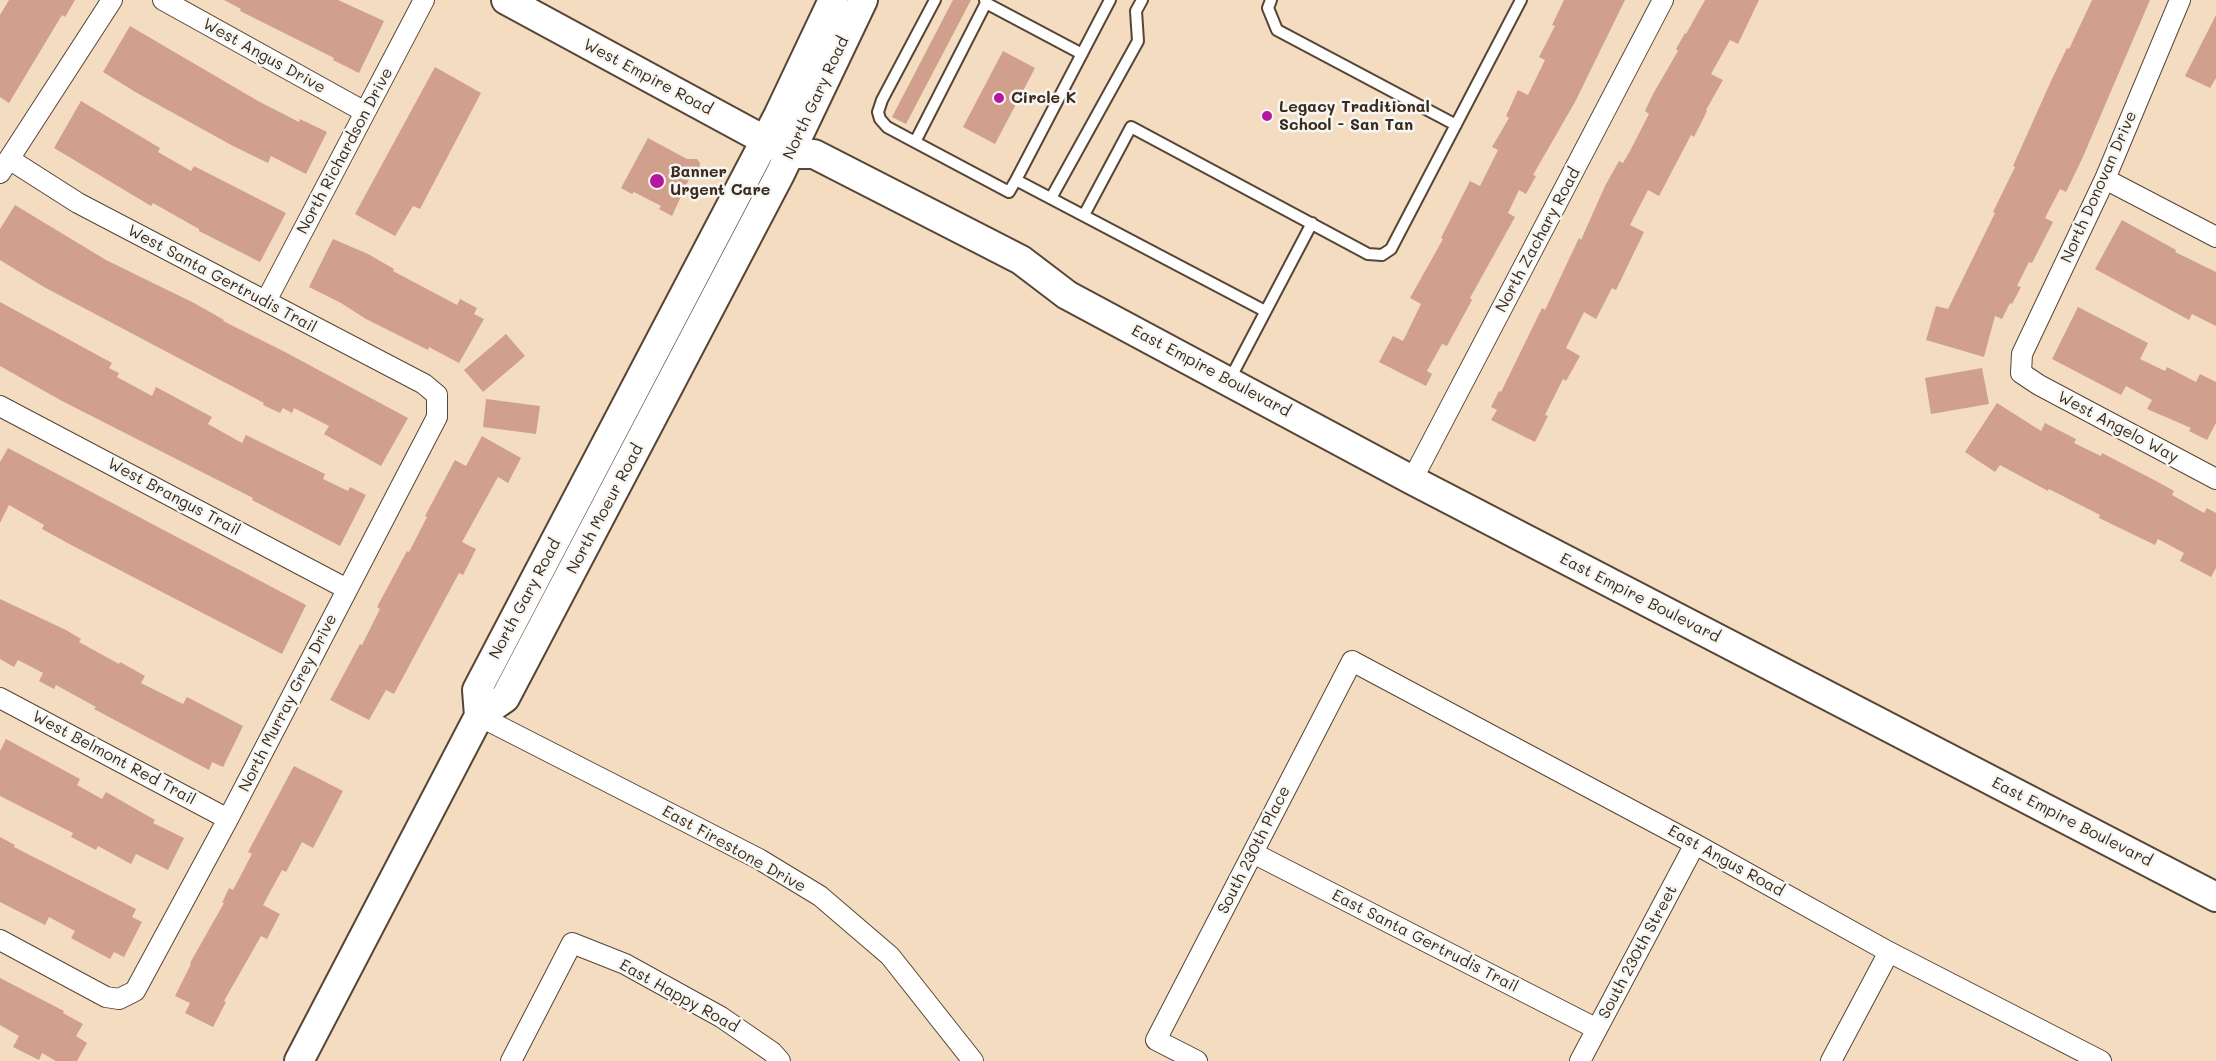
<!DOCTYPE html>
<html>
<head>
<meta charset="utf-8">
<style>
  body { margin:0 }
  canvas { display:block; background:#f3dcc0 }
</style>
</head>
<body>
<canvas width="2216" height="1061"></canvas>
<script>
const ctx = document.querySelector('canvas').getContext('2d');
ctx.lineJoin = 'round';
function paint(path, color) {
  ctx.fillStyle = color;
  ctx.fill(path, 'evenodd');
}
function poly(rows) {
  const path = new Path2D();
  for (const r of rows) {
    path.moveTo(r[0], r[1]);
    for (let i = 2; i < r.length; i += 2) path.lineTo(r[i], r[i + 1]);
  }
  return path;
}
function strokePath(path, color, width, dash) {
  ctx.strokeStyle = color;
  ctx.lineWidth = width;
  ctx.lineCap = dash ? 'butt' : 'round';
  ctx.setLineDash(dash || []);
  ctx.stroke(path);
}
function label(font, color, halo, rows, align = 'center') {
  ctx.font = font + ' Mali,sans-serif';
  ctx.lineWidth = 5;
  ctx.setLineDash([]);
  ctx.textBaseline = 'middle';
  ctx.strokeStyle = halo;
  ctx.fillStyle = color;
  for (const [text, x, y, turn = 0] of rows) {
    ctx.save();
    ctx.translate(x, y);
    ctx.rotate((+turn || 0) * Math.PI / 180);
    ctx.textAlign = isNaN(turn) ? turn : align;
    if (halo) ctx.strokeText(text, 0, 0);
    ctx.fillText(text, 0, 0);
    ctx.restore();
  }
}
const building = poly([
  [9,0,75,0,65,17,62,15,9,103,0,97,0,15],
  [224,0,338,0,384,21,359,73,333,60,334,58,240,11,241,9],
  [953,0,971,0,906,124,892,117],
  [1564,0,1625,0,1575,102,1533,175,1536,176,1526,194,1519,190,1508,213,1515,217,1470,298,1472,300,1447,346,1442,344,1427,371,1432,374,1426,386,1379,362,1393,336,1403,341,1421,304,1410,298,1443,239,1441,238,1470,181,1480,186,1498,150,1492,147,1509,118,1506,116,1518,90,1528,95,1545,60,1539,57,1555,26,1552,25],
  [1705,0,1759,0,1738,44,1730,40,1711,74,1723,80,1706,110,1707,111,1694,137,1691,135,1659,196,1648,190,1630,225,1644,232,1616,290,1612,288,1596,319,1584,312,1566,348,1580,356,1566,381,1563,379,1545,415,1548,416,1535,442,1491,420,1497,410,1491,407,1499,391,1501,392,1542,308,1545,310,1579,238,1581,240,1605,186,1619,161,1623,163,1631,149,1649,114,1645,111,1653,94,1678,51,1676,49,1685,33,1686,34],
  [2092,0,2150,0,2082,159,2066,192,2060,189,2045,218,2053,222,2032,263,2029,262,2017,286,2021,287,2012,304,2010,303,2002,319,1995,316,1984,357,1926,340,1936,306,1948,309,1995,213,1993,212,2015,167,2013,166,2051,81,2067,48,2069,49],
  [2216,15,2216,78,2210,88,2185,76],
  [130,26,258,101,299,122,300,119,327,132,306,174,271,156,268,163,233,146,137,93,103,72],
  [1003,51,1035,68,995,144,963,127],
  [435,67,481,93,420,209,413,206,395,236,355,214],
  [81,101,160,148,158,152,191,171,194,166,286,213,260,262,199,231,199,229,153,203,151,206,54,148],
  [648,138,687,159,697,159,700,163,699,171,691,175,672,216,659,209,661,206,634,192,632,194,621,188],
  [15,205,106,260,194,303,224,320,223,321,285,352,408,418,381,466,324,434,329,426,294,408,292,413,283,408,280,413,263,405,264,403,203,371,44,287,0,260,0,229],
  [2122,220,2176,250,2175,252,2216,272,2216,326,2192,314,2189,320,2095,269],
  [333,239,368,254,394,269,393,271,457,305,460,299,477,308,474,314,484,319,459,363,429,347,428,350,366,319,341,303,309,287],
  [0,302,112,363,109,368,119,373,117,377,152,396,156,387,212,417,208,424,242,443,246,435,325,474,323,479,348,491,350,487,366,495,340,546,252,500,253,498,62,401,0,366],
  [2078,307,2148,343,2140,359,2165,371,2167,367,2196,382,2200,374,2216,382,2216,423,2207,440,2189,431,2191,428,2147,409,2152,400,2126,386,2121,395,2052,359],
  [506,334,525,356,483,392,464,370],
  [1982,368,1989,404,1931,414,1925,378],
  [486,399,540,406,536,434,483,427],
  [1997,403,2041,431,2045,423,2076,439,2074,443,2101,456,2102,453,2158,482,2174,491,2172,495,2204,513,2207,508,2216,513,2216,568,2211,577,2180,561,2184,553,2158,539,2155,545,2099,518,2100,515,2049,489,2048,491,2000,465,1995,472,1965,452],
  [482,436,521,458,508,483,498,477,462,542,476,549,463,575,459,573,394,694,386,690,369,720,330,700,360,644,362,645,380,609,377,607,407,551,409,552,427,517,425,516,455,460,466,466],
  [8,448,306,605,282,654,73,546,42,529,44,525,9,505,0,523,0,462],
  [0,599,66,630,81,639,79,642,119,664,120,662,145,676,141,683,183,704,187,697,243,726,223,767,212,762,209,770,94,709,96,707,56,685,54,689,39,681,43,673,18,660,14,667,0,659],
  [6,739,80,779,77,785,102,799,106,792,155,820,153,823,184,838,168,870,136,854,131,864,98,846,96,850,71,837,73,833,0,796,0,751],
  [294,766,343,791,313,848,302,842,286,872,282,870,263,905,280,914,267,939,261,936,224,1001,226,1002,213,1027,185,1013,190,1003,175,996,191,964,190,963,224,903,222,903,229,888,233,890,252,854,248,852],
  [0,837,15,845,14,847,136,909,132,917,142,922,124,957,114,952,110,959,71,938,75,931,49,917,45,925,0,902],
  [0,978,64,1011,63,1013,83,1024,76,1036,87,1043,77,1061,56,1061,42,1053,39,1060,13,1047,19,1036,0,1025]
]);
const lane = poly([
  [985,0,986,3,915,142,1009,192,1016,180,1265,311],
  [1271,0,1268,8,1277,30,1456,125],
  [986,3,1082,54],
  [915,142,887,127,880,119,878,112,882,100,935,0],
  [1016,180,1110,0],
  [1051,198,1138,41,1136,11,1142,0],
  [1084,215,1131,127,1368,254,1382,255,1391,249,1521,0],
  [1230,379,1312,223]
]);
const street = poly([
  [163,0,365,112],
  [2180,0,2105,179,2022,354,2021,373,2039,385,2216,479],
  [0,173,112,0],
  [2105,179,2216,237],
  [266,301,424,0],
  [0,406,347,589],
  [1412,480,1663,0],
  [0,698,228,819],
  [479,716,759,859,820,896,890,956,973,1061],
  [1253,853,1597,1029],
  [0,940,106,997,119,999,135,991,228,819,437,417,437,395,424,384,78,203,9,159],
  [511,1061,572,943,625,964,721,1017,772,1052,780,1061],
  [1197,1061,1156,1040,1352,661,1695,844,1889,952,2101,1061],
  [1580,1061,1695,844],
  [1831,1061,1889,952]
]);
const secondary = poly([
  [506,0,781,149],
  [790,154,814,154,984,241,1021,260,1067,295,1412,480,2216,897],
  [479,716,505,698,780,174,863,0],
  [299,1061,479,716,477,690,778,116,833,0]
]);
const markers = [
  [999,98,6,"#b5179e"],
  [1267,116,6,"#b5179e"],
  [657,181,8,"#b5179e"]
];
const streetNames = [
  ["West Angus Drive",264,56,29],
  ["West Empire Road",648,77,28],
  ["North Gary Road",816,98,-65],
  ["North Richardson Drive",345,151,-62],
  ["North Donovan Drive",2099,187,-66],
  ["North Zachary Road",1538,240,-62],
  ["West Santa Gertrudis Trail",222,279,28],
  ["East Empire Boulevard",1211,371,28],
  ["West Angelo Way",2118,427,28],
  ["West Brangus Trail",174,497,28],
  ["North Moeur Road",605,509,-62],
  ["East Empire Boulevard",1640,598,27],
  ["North Gary Road",525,599,-62],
  ["North Murray Grey Drive",288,703,-63],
  ["West Belmont Red Trail",114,758,28],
  ["East Empire Boulevard",2072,822,27],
  ["East Firestone Drive",734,849,29],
  ["South 230th Place",1254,850,-63],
  ["East Angus Road",1726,861,29],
  ["East Santa Gertrudis Trail",1425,941,27],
  ["South 230th Street",1638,952,-62],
  ["East Happy Road",679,996,29]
];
const poiNames = [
  ["Circle K",1011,98],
  ["Legacy Traditional",1279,107],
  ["School - San Tan",1279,125],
  ["Banner",670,172],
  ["Urgent Care",670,190]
];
paint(building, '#d0a08c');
strokePath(lane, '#574536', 14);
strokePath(street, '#574536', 22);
strokePath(secondary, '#574536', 32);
strokePath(lane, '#fff', 10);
strokePath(street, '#fff', 20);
strokePath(secondary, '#fff', 28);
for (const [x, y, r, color] of markers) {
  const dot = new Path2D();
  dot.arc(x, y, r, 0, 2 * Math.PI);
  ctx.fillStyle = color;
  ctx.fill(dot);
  strokePath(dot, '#f6f6f2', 2);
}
label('16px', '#3b2a1e', '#f6f6f2', streetNames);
label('bold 16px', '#3b2a1e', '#f6f6f2', poiNames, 'left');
</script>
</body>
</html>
